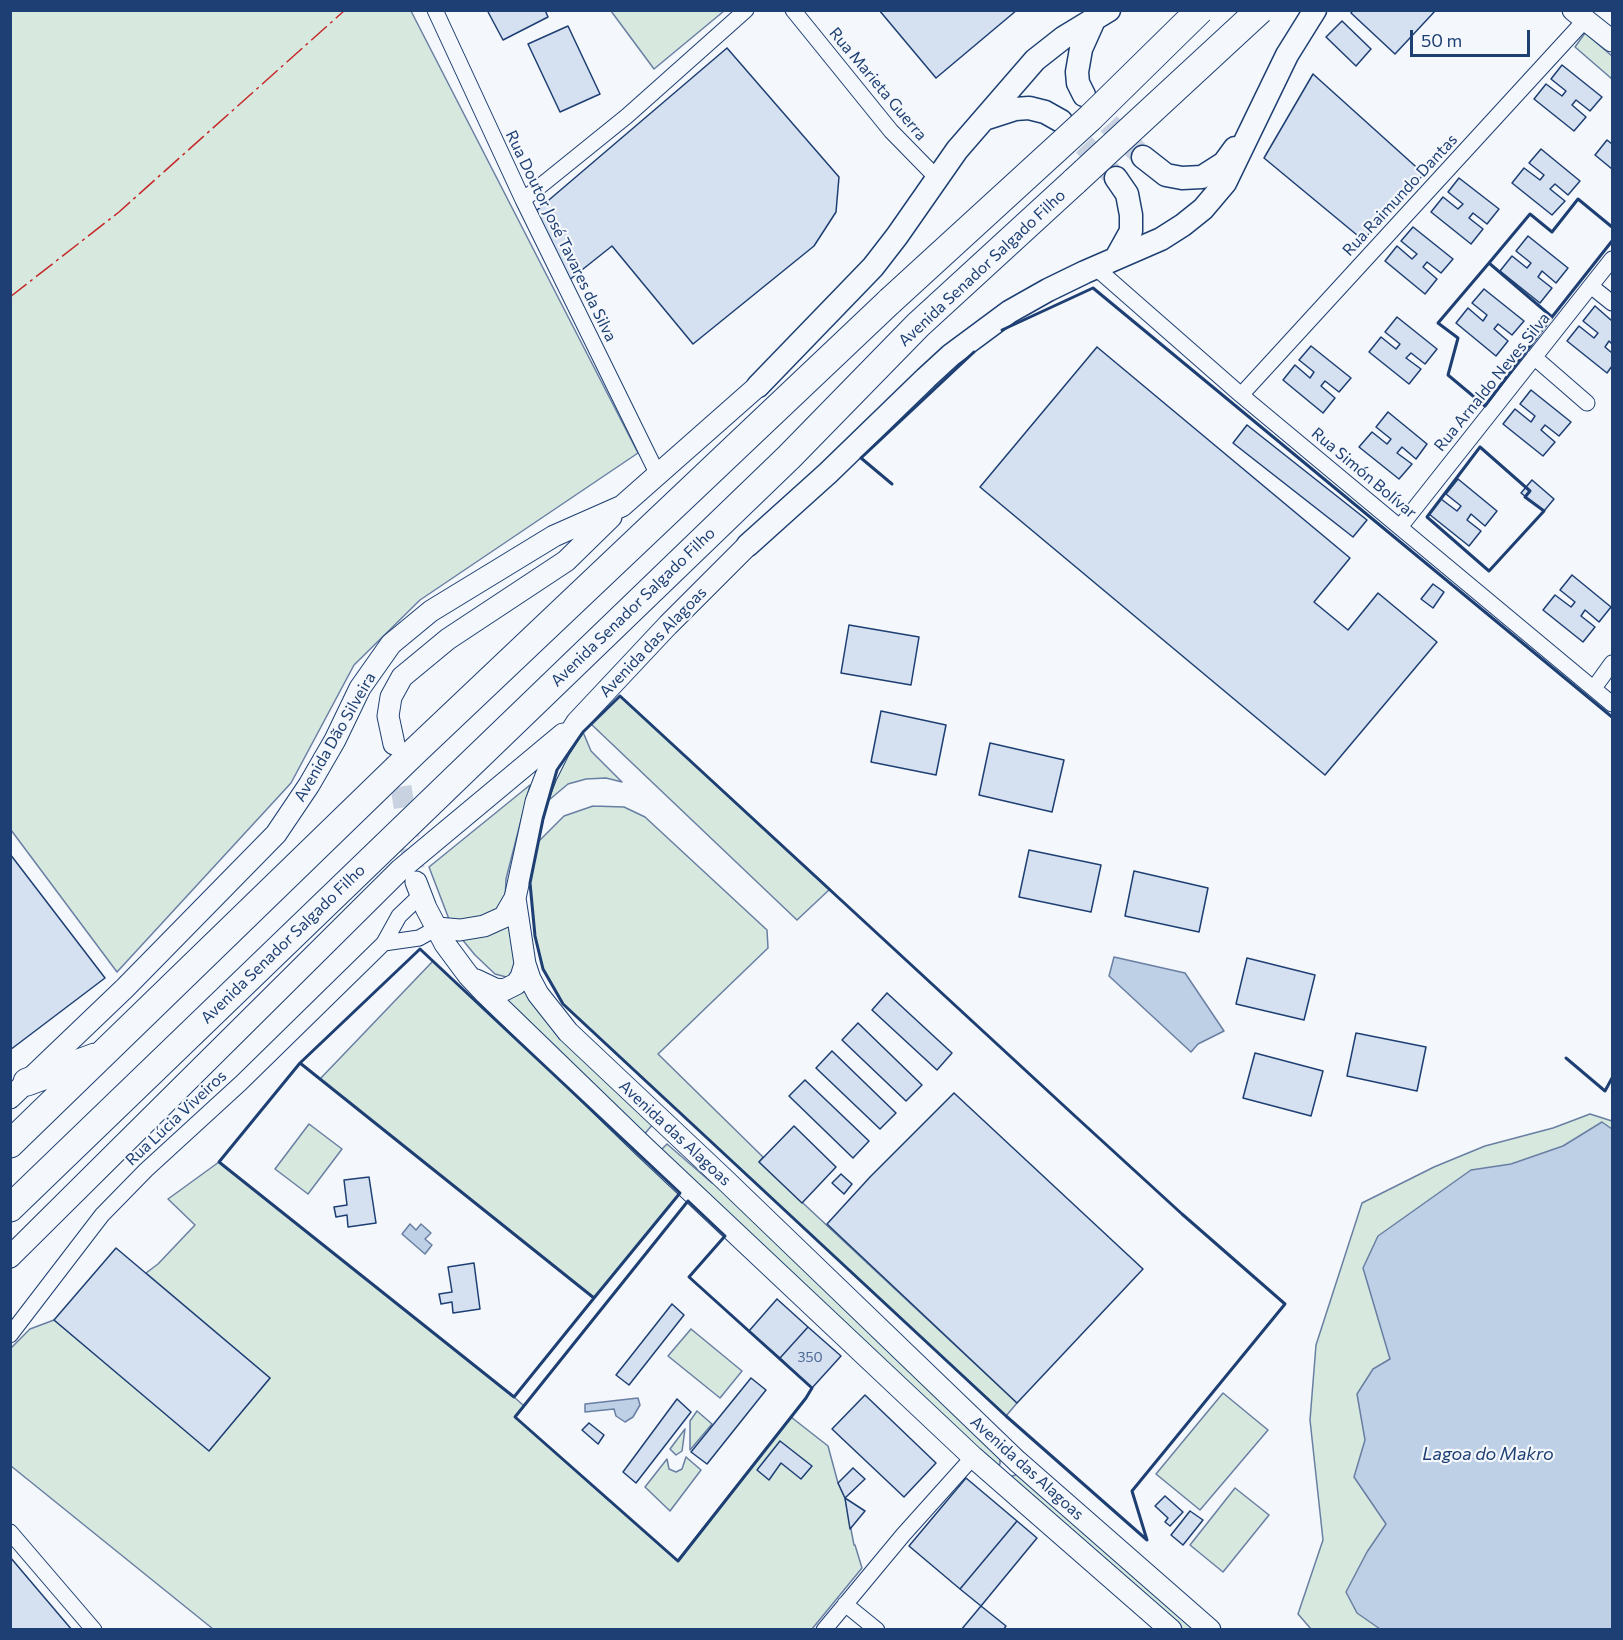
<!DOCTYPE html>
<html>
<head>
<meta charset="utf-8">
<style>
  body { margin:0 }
  #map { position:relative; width:1623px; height:1640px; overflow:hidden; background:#f4f7fb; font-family:Commissioner,sans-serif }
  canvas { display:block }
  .frame { position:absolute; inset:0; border:12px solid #1d3f73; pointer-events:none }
  .scale { position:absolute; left:1410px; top:30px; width:120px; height:27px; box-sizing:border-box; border:3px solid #1d3f73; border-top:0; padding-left:8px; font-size:18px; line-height:21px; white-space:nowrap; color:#1d3f73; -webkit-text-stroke:4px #f4f7fb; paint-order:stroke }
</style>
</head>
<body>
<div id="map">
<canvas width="1623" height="1640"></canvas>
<div class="frame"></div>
<div class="scale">50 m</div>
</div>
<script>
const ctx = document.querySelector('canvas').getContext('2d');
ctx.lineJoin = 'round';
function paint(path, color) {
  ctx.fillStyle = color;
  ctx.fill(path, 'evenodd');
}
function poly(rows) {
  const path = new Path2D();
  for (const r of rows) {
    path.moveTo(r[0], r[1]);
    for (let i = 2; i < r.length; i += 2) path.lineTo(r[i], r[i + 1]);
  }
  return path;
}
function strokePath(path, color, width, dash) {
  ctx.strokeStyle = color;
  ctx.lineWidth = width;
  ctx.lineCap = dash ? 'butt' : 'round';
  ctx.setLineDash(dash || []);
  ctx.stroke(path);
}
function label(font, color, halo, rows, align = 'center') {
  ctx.font = font + ' Commissioner,sans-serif';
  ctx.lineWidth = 4.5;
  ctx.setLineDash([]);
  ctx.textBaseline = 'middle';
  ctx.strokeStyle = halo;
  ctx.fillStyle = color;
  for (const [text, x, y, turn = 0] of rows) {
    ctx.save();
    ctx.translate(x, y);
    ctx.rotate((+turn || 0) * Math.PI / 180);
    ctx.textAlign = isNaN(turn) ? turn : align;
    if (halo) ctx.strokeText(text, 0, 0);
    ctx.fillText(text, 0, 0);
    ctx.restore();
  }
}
const green = poly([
  [11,10,411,11,638,453,420,600,354,665,291,783,117,972,11,830,11,10],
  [611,11,724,11,654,69,611,11],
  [1585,33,1612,56,1612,79,1575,47,1585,33],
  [620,696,830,889,797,920,591,724,620,696],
  [583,732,591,751,622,782,606,778,586,779,568,784,549,800,557,770,583,732],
  [530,785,506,879,505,901,516,971,510,978,495,974,475,955,452,927,429,867,530,785],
  [593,806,624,807,645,817,767,930,768,948,658,1054,763,1157,759,1162,1017,1403,1006,1416,563,1004,543,969,535,936,530,883,538,842,564,816,593,806],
  [433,961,680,1193,594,1298,320,1079,433,961],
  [526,989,653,1124,642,1137,504,997,526,989],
  [1590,1114,1612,1121,1612,1629,1311,1629,1298,1614,1323,1540,1310,1420,1316,1345,1362,1203,1434,1167,1485,1146,1553,1128,1590,1114],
  [309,1124,342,1149,308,1194,275,1169,309,1124],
  [667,1144,712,1183,724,1187,1000,1454,1000,1464,992,1469,659,1152,667,1144],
  [219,1162,514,1397,524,1406,515,1417,677,1561,791,1417,828,1446,838,1483,845,1498,854,1545,855,1545,862,1568,812,1629,213,1629,11,1466,10,1349,30,1329,54,1320,209,1450,270,1378,146,1273,158,1264,195,1225,168,1199,219,1162],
  [691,1329,742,1371,720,1398,668,1356,691,1329],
  [1223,1393,1268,1430,1200,1510,1156,1474,1223,1393],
  [697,1411,712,1424,690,1450,690,1421,697,1411],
  [685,1429,682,1451,676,1455,670,1449,685,1429],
  [686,1457,701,1470,670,1511,645,1487,667,1459,669,1469,676,1472,682,1469,686,1457],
  [1023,1473,1201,1629,1181,1629,1073,1535,1010,1483,1012,1476,1023,1473],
  [1235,1488,1269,1515,1223,1572,1190,1545,1235,1488]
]);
const water = poly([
  [1114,957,1185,973,1224,1031,1198,1044,1191,1052,1109,976,1114,957],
  [1602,1122,1612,1129,1612,1629,1380,1629,1357,1613,1346,1592,1367,1552,1386,1524,1354,1477,1365,1440,1357,1394,1373,1369,1390,1359,1363,1268,1378,1236,1471,1170,1511,1164,1563,1146,1602,1122],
  [410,1224,416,1230,421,1224,431,1233,425,1239,432,1245,425,1254,402,1234,410,1224],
  [638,1398,640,1405,633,1417,625,1422,616,1416,614,1409,585,1412,585,1404,638,1398]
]);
const building = poly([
  [487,10,545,10,548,17,503,40,487,10],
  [879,10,1017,10,936,78,879,10],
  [1353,10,1436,10,1395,54,1351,13,1353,10],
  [1342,21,1371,49,1356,66,1326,37,1342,21],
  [568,26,600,94,560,112,528,44,568,26],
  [727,48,839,177,836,212,814,246,693,344,612,246,568,281,536,211,727,48],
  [1562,65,1602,97,1590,111,1576,100,1572,105,1586,117,1574,131,1534,99,1546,84,1562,96,1566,91,1551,79,1562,65],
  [1313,74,1424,174,1363,240,1264,158,1313,74],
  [1607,140,1612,144,1612,169,1595,155,1607,140],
  [1541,149,1580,181,1568,195,1555,184,1550,189,1565,201,1552,215,1512,183,1524,168,1540,180,1544,175,1529,163,1541,149],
  [1459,178,1499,209,1487,224,1473,213,1469,218,1483,229,1471,244,1431,212,1443,197,1458,209,1463,204,1448,192,1459,178],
  [1413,227,1453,259,1441,273,1427,262,1423,267,1437,279,1425,294,1385,261,1397,246,1412,259,1417,254,1401,241,1413,227],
  [1528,236,1568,268,1556,283,1542,271,1538,277,1552,288,1540,303,1500,271,1512,256,1527,268,1531,263,1516,251,1528,236],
  [1484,289,1524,321,1512,335,1498,324,1494,329,1508,341,1496,356,1456,323,1468,308,1483,321,1487,315,1472,303,1484,289],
  [1595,306,1612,321,1612,344,1609,341,1605,347,1612,353,1612,366,1607,373,1567,341,1579,326,1594,338,1598,333,1583,321,1595,306],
  [1397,317,1437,349,1425,364,1411,353,1406,358,1421,369,1409,384,1369,352,1381,337,1396,349,1400,344,1385,332,1397,317],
  [1311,346,1351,378,1339,392,1325,381,1321,386,1335,398,1323,413,1283,380,1295,365,1310,378,1314,372,1299,360,1311,346],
  [1097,347,1350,558,1314,602,1348,630,1378,593,1437,642,1325,775,980,487,1097,347],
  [1531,390,1571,422,1559,436,1545,425,1541,430,1555,442,1543,456,1503,424,1515,409,1531,422,1535,416,1520,404,1531,390],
  [1388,412,1427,444,1416,459,1402,447,1397,453,1412,464,1399,479,1359,447,1372,432,1387,444,1391,439,1376,427,1388,412],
  [1247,425,1367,520,1353,537,1233,443,1247,425],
  [1458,479,1497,511,1485,526,1471,514,1467,520,1481,531,1469,546,1429,514,1441,499,1457,511,1461,506,1446,494,1458,479],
  [1532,480,1554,499,1544,511,1521,493,1532,480],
  [1572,575,1611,607,1599,622,1585,610,1581,616,1595,627,1583,642,1543,610,1555,595,1571,607,1575,602,1560,590,1572,575],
  [1433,584,1444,592,1433,608,1421,599,1433,584],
  [849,625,919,637,911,685,841,673,849,625],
  [881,711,946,725,936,775,871,762,881,711],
  [990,743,1064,760,1052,812,979,795,990,743],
  [1029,850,1101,865,1091,912,1019,897,1029,850],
  [10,854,105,978,10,1050,10,854],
  [1134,871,1208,888,1199,932,1125,916,1134,871],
  [1247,958,1315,975,1304,1020,1236,1004,1247,958],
  [887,993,952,1053,937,1070,872,1010,887,993],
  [858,1023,922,1085,906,1101,842,1040,858,1023],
  [1356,1033,1426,1047,1417,1091,1347,1076,1356,1033],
  [832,1051,896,1113,880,1129,816,1068,832,1051],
  [1255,1053,1323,1071,1311,1116,1243,1098,1255,1053],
  [805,1080,869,1141,853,1158,789,1096,805,1080],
  [954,1093,1143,1269,1017,1403,827,1224,870,1177,954,1093],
  [794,1126,836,1167,802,1203,759,1162,794,1126],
  [841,1174,852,1184,844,1194,832,1183,841,1174],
  [369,1177,376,1223,348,1227,347,1215,336,1217,334,1207,347,1205,344,1180,369,1177],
  [116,1248,270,1378,209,1451,54,1320,116,1248],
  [474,1263,480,1309,453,1313,452,1302,441,1304,439,1294,452,1292,448,1267,474,1263],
  [777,1299,808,1327,780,1358,749,1331,777,1299],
  [672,1304,684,1315,629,1385,616,1375,672,1304],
  [808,1327,841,1356,812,1388,780,1358,808,1327],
  [751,1378,766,1390,707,1464,691,1452,751,1378],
  [865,1395,936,1463,904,1497,832,1429,865,1395],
  [677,1399,691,1412,636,1483,623,1472,677,1399],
  [589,1423,604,1435,598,1444,582,1430,589,1423],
  [780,1441,812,1466,801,1479,781,1463,769,1480,757,1470,780,1441],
  [853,1468,865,1479,845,1498,838,1483,853,1468],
  [966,1478,1017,1521,960,1589,909,1546,966,1478],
  [1165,1496,1183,1512,1170,1526,1165,1522,1168,1518,1155,1506,1165,1496],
  [845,1498,865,1511,850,1529,845,1498],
  [1190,1511,1203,1520,1183,1545,1171,1535,1190,1511],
  [1017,1521,1037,1538,981,1606,960,1589,1017,1521],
  [10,1557,72,1630,10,1630,10,1557],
  [981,1606,1006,1626,1003,1630,961,1630,981,1606]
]);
const secondaryTunnel = poly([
  [396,756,415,874]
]);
const primaryTunnel = poly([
  [1087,99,1109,124,1143,157],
  [1061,121,1116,178]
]);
const street = poly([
  [435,10,523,200,658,475],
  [793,10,891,131,937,178],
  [523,200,627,116,746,10],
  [1095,267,1241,395,1612,704],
  [1592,287,1612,303],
  [1534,357,1587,403],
  [1241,395,1585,20],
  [1400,527,1612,259],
  [1594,688,1612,663],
  [384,943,419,938,437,928],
  [10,1335,102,1215,146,1170,241,1083,384,943,399,916,421,895],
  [10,1532,94,1630],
  [845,1604,877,1630],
  [824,1630,903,1535,973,1457]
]);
const secondary = poly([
  [1573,10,1612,41],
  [748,545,668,625,577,722,559,750,546,776,536,802,515,898,525,964,530,979,538,994,568,1032,723,1178,1017,1461,1210,1630],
  [394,744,388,716,391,697,402,677,448,639,566,561,611,517],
  [416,882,426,908,445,944,468,975,485,993,644,1147,973,1457,1171,1630],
  [437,928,460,930,484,926,504,917,515,898],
  [476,980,495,989,504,990,516,984,521,977,525,964],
  [10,1098,125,988,276,834,309,785,335,740,360,688,391,644,431,611,554,536,622,506,758,386],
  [10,1257,401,869,563,734]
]);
const primary = poly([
  [1084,95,1078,83,1077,72,1081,49,1094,20],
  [984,119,1015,109,1029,108,1045,112,1061,121],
  [1143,157,1166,175,1182,178,1202,177,1224,163,1235,148],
  [1116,258,1131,231,1131,215,1127,194,1116,178],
  [758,386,873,267,897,236,957,150,1035,60,1063,38,1109,10],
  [748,545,828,473,926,378,951,355,1009,312,1048,290,1085,272,1161,239,1183,225,1203,209,1225,183,1287,55,1315,10]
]);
const highway = poly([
  [27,1082,95,1057],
  [10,1144,412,754,890,301],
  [10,1208,789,457,918,325,1075,181]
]);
const highwayBridge = poly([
  [1075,181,1260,10],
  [890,301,1090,118,1200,10]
]);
const wall = poly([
  [1612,227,1578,199,1552,232,1530,214,1489,263,1552,317,1612,241],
  [1489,263,1438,323,1458,338,1448,375,1485,406,1552,317],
  [1002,330,1093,288,1612,717],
  [1480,447,1530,491,1525,497,1544,511,1489,571,1427,517,1480,447],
  [892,484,861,458,974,352],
  [620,696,1076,1117,1182,1214,1285,1304,1132,1491,1147,1540,1006,1416,563,1004,543,969,535,936,530,883,543,819,557,770,583,732,620,696],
  [420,949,680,1193,594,1298,300,1063,420,949],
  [1566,1058,1605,1091,1612,1078],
  [300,1063,594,1298,514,1397,219,1162,300,1063],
  [688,1201,725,1236,689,1277,812,1388,806,1398,678,1561,515,1417,688,1201]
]);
const power = poly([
  [10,297,119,212,345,10]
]);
const numberNames = [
  ["350",810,1357]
];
const streetNames = [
  ["Rua Marieta Guerra",878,84,50],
  ["Rua Raimundo Dantas",1400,195,-47],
  ["Rua Doutor José Tavares da Silva",561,236,64],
  ["Avenida Senador Salgado Filho",982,268,-43],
  ["Rua Arnaldo Neves Silva",1492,382,-51],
  ["Rua Simón Bolívar",1364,473,40],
  ["Avenida Senador Salgado Filho",633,607,-44],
  ["Avenida das Alagoas",653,642,-46],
  ["Avenida Dão Silveira",335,737,-60],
  ["Avenida Senador Salgado Filho",283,944,-44],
  ["Rua Lúcia Viveiros",176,1118,-43],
  ["Avenida das Alagoas",675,1133,43],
  ["Avenida das Alagoas",1027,1468,42]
];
const waterNames = [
  ["Lagoa do Makro",1488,1454]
];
paint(green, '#d7e8df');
strokePath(green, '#687fa3', 1.5);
paint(water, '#bed0e5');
strokePath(water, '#687fa3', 1.5);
paint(building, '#d5e0f0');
strokePath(building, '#1d3f73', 1.5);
strokePath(secondaryTunnel, '#c9d2e0', 21, [21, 10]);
strokePath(primaryTunnel, '#c9d2e0', 22, [22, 11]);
strokePath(street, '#1d3f73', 17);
strokePath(secondary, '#1d3f73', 23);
strokePath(primary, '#1d3f73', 25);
strokePath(highway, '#1d3f73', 29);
strokePath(street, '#f4f7fb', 15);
strokePath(secondary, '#f4f7fb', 21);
strokePath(primary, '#f4f7fb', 22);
strokePath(highway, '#f4f7fb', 27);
strokePath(highwayBridge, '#1d3f73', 29, []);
strokePath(highwayBridge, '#f4f7fb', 27);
strokePath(wall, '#1d3f73', 3);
strokePath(power, '#c62828', 1.5, [21, 4.5, 3, 4.5]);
label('14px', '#4b6792', null, numberNames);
label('16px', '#1d3f73', '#f4f7fb', streetNames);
label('italic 18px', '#1d3f73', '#f4f7fb', waterNames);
</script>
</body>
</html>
